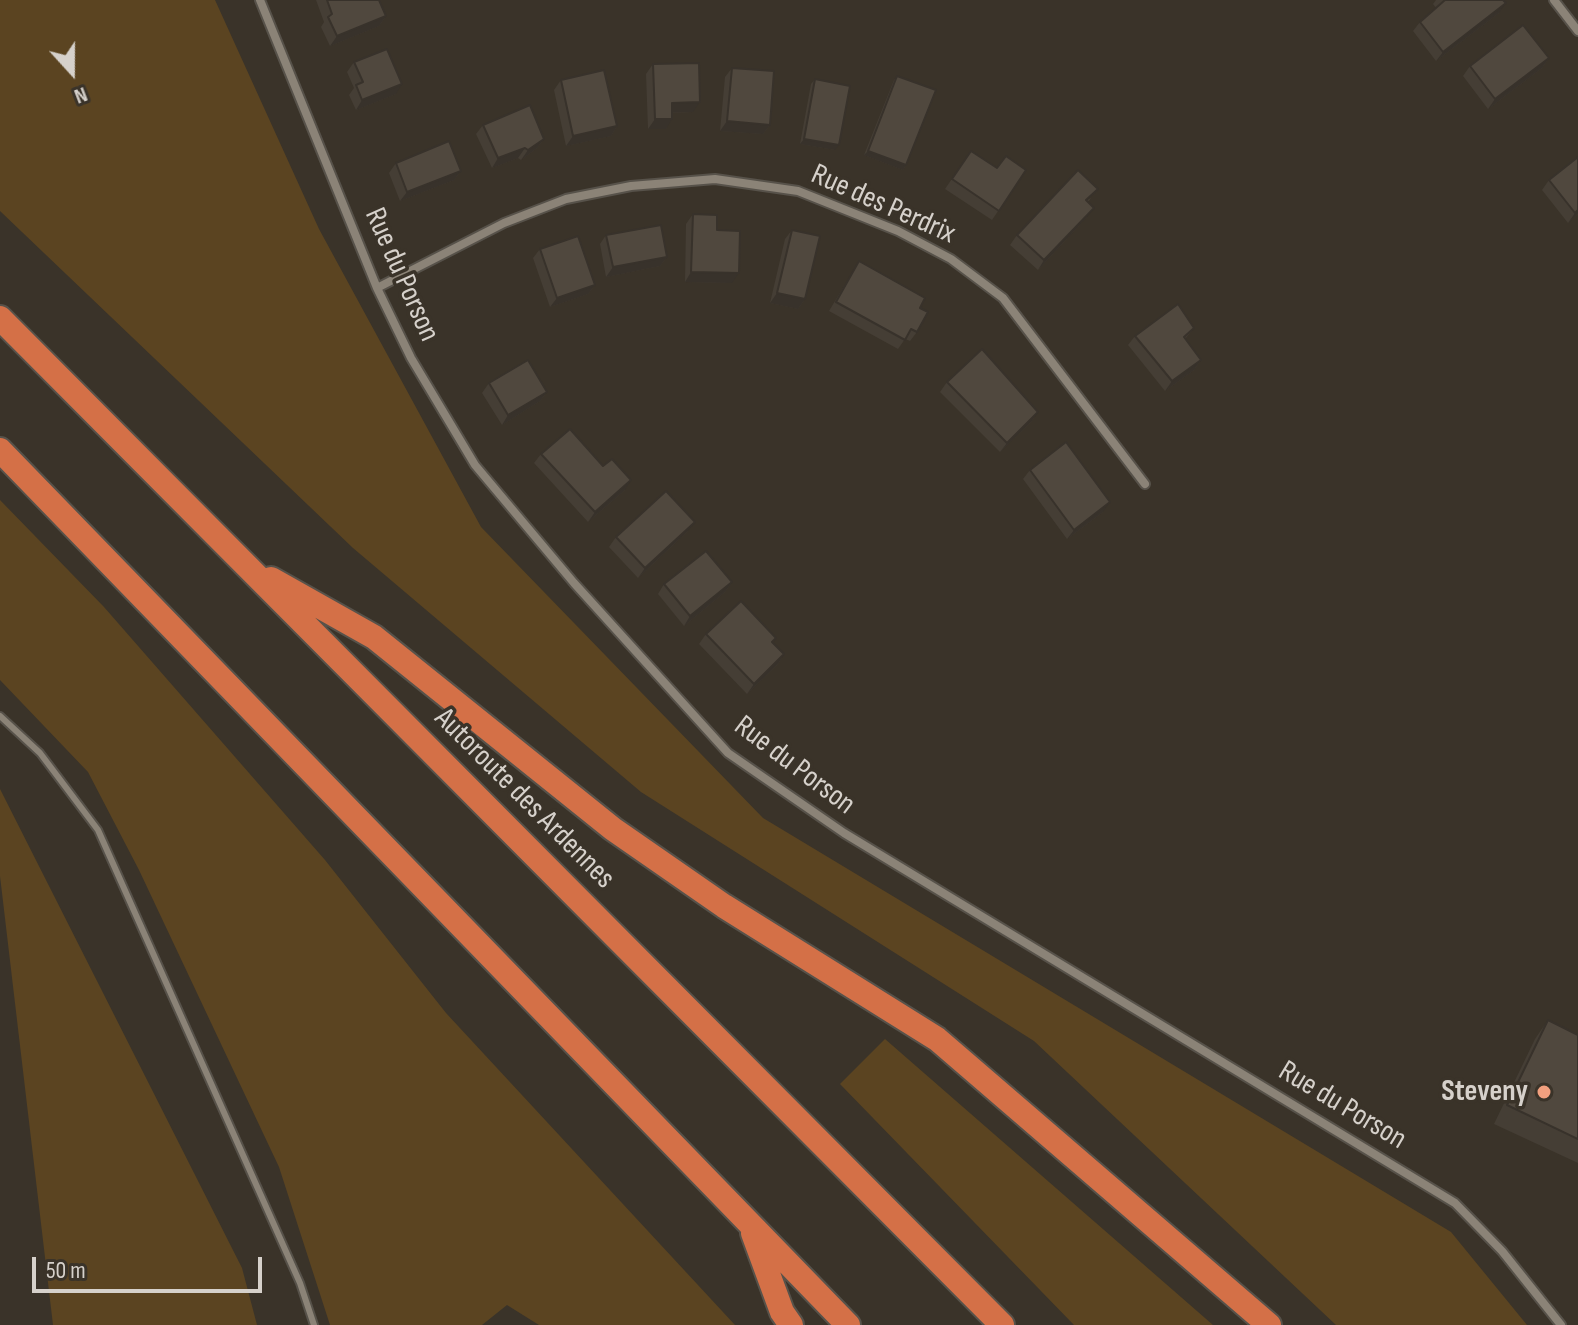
<!DOCTYPE html>
<html>
<head>
<meta charset="utf-8">
<style>
  body { margin:0 }
  #map { position:relative; width:1578px; height:1325px; overflow:hidden; background:#3a3329; font-family:"Sofia Sans Condensed",sans-serif }
  canvas { display:block }
  .north { position:absolute; left:32px; top:32px; width:80px; height:80px; -webkit-text-stroke:6px #3a3329; paint-order:stroke; rotate:159deg; font-size:22px; font-weight:700; line-height:32px; text-align:center; color:#d6d1cb }
  .north::after { content:''; display:block; margin:auto; width:28px; height:36px; background:#d6d1cb; clip-path:polygon(50% 0,100% 100%,50% 72%,0 100%) }
  .scale { position:absolute; left:32px; top:1257px; width:230px; height:36px; box-sizing:border-box; border:4px solid #d6d1cb; border-top:0; padding-left:10px; font-size:24px; line-height:28px; white-space:nowrap; color:#d6d1cb; -webkit-text-stroke:6px #3a3329; paint-order:stroke }
</style>
</head>
<body>
<div id="map">
<canvas width="1578" height="1325"></canvas>
<div class="north">N</div>
<div class="scale">50 m</div>
</div>
<script>
const ctx = document.querySelector('canvas').getContext('2d');
ctx.lineJoin = 'round';
function paint(path, color) {
  ctx.fillStyle = color;
  ctx.fill(path, 'evenodd');
}
function poly(rows) {
  const path = new Path2D();
  for (const r of rows) {
    path.moveTo(r[0], r[1]);
    for (let i = 2; i < r.length; i += 2) path.lineTo(r[i], r[i + 1]);
  }
  return path;
}
function strokePath(path, color, width, dash) {
  ctx.strokeStyle = color;
  ctx.lineWidth = width;
  ctx.lineCap = dash ? 'butt' : 'round';
  ctx.setLineDash(dash || []);
  ctx.stroke(path);
}
function label(font, color, halo, rows, align = 'center') {
  ctx.font = font + ' "Sofia Sans Condensed",sans-serif';
  ctx.lineWidth = 7;
  ctx.setLineDash([]);
  ctx.textBaseline = 'middle';
  ctx.strokeStyle = halo;
  ctx.fillStyle = color;
  for (const [text, x, y, turn = 0] of rows) {
    ctx.save();
    ctx.translate(x, y);
    ctx.rotate((+turn || 0) * Math.PI / 180);
    ctx.textAlign = isNaN(turn) ? turn : align;
    if (halo) ctx.strokeText(text, 0, 0);
    ctx.fillText(text, 0, 0);
    ctx.restore();
  }
}
const green = poly([
  [0,0,215,0,319,229,481,527,763,818,1451,1232,1527,1325,1336,1325,1034,1041,641,792,353,548,0,211],
  [0,500,104,607,325,860,446,1013,735,1325,539,1325,507,1305,482,1325,330,1325,279,1167,139,870,88,772,0,680],
  [0,789,242,1268,257,1325,53,1325,0,876],
  [885,1039,1213,1325,1074,1325,840,1084]
]);
const lane = poly([
  [0,716,40,753,98,830,300,1283,314,1325]
]);
const street = poly([
  [260,0,377,288,411,358,475,465,574,583,728,753,844,833,1455,1203,1502,1251,1561,1325],
  [1554,0,1578,31],
  [377,288,504,223,566,199,631,186,715,179,798,191,898,231,951,259,1003,298,1145,484]
]);
const highway = poly([
  [0,318,1002,1325],
  [0,450,848,1325],
  [271,579,374,637,613,829,724,906,937,1039,1269,1325],
  [753,1233,782,1312,791,1325]
]);
const wall = poly([
  [316,0,379,0,386,16,379,26,330,46,321,27,324,22],
  [1436,0,1503,0,1499,13,1436,61,1413,31,1420,22,1436,8,1433,4],
  [1549,58,1542,68,1488,109,1463,76,1470,66],
  [354,62,396,94,356,110,349,95,354,88,347,72],
  [653,64,693,112,672,113,666,129,648,129,646,74],
  [732,68,770,125,763,134,720,131,725,77],
  [897,76,906,165,903,170,864,155,894,80],
  [815,79,835,150,800,144,811,84],
  [561,80,617,126,611,136,566,146,554,90],
  [483,125,544,139,537,148,521,160,518,158,492,168,476,134],
  [971,151,997,168,1026,170,992,220,945,189],
  [396,163,461,171,454,180,400,201,389,173],
  [1549,180,1578,214,1568,223,1542,190],
  [1091,198,1088,202,1087,217,1038,270,1010,245,1017,235],
  [693,214,717,230,732,283,685,282,686,224],
  [792,230,805,299,798,309,770,303,785,239],
  [606,235,667,257,660,266,606,277,600,244],
  [540,249,595,285,588,294,550,307,533,258],
  [859,261,920,308,917,332,910,341,905,339,898,349,829,311],
  [1194,328,1185,339,1201,360,1194,370,1165,391,1128,345,1135,336],
  [947,382,1038,412,1031,422,1000,452,940,392],
  [489,383,547,392,540,401,502,425,482,393],
  [541,454,625,490,588,522,534,463],
  [1030,470,1103,512,1067,539,1023,479],
  [688,531,638,578,609,547,616,537],
  [732,582,725,592,684,626,658,594,664,584],
  [706,634,776,638,773,643,784,654,778,664,747,694,699,644],
  [1548,1020,1578,1035,1578,1163,1494,1124,1535,1039]
]);
const shadedWall = poly([
  [1506,3,1499,13,1436,61,1443,52],
  [386,16,379,26,330,46,337,36],
  [1549,58,1542,68,1488,109,1495,99],
  [402,84,396,94,356,110,362,100],
  [700,102,693,112,665,113,672,103],
  [655,119,672,119,666,129,648,129],
  [727,121,770,125,763,134,720,131],
  [617,126,611,136,566,146,573,136],
  [544,139,537,148,521,160,528,150],
  [804,139,839,145,835,150,800,144],
  [525,148,518,158,492,168,498,158],
  [868,151,906,165,903,170,864,155],
  [461,171,454,180,400,201,407,192],
  [1094,208,1087,217,1038,270,1044,260],
  [1578,210,1578,214,1568,223,1575,213],
  [667,257,660,266,606,277,613,267],
  [691,272,739,273,732,283,685,282],
  [595,285,588,294,550,307,557,298],
  [777,293,805,299,798,309,770,303],
  [1201,360,1194,370,1165,391,1172,381],
  [547,392,540,401,502,425,508,415],
  [1038,412,1031,422,1000,452,1007,443],
  [631,480,625,490,588,522,595,512],
  [1110,502,1103,512,1067,539,1074,530],
  [695,522,688,531,638,578,645,568],
  [732,582,725,592,684,626,690,616],
  [784,654,778,664,747,694,754,684]
]);
const building = poly([
  [327,0,379,0,386,16,337,36,328,17,332,14,327,0],
  [1445,0,1503,0,1506,3,1443,52,1420,22,1445,0],
  [1523,25,1549,58,1495,99,1470,66,1523,25],
  [387,49,402,84,362,100,356,85,363,82,354,62,387,49],
  [699,63,700,102,672,103,672,119,655,119,653,64,699,63],
  [732,68,774,71,770,125,727,121,732,68],
  [604,70,617,126,573,136,561,80,604,70],
  [897,76,936,90,906,165,868,151,897,76],
  [815,79,850,86,839,145,804,139,815,79],
  [530,105,544,139,528,150,525,148,498,158,483,125,530,105],
  [449,141,461,171,407,192,396,163,449,141],
  [971,151,997,168,1006,156,1026,170,999,211,952,179,971,151],
  [1578,157,1578,210,1575,213,1549,180,1578,157],
  [1078,170,1098,189,1086,200,1094,208,1044,260,1017,235,1078,170],
  [693,214,717,215,717,230,740,231,739,273,691,272,693,214],
  [661,225,667,257,613,267,606,235,661,225],
  [792,230,820,236,805,299,777,293,792,230],
  [578,236,595,285,557,298,540,249,578,236],
  [859,261,925,298,920,308,928,312,917,332,911,329,905,340,836,302,859,261],
  [1178,304,1194,328,1184,337,1201,360,1172,381,1135,336,1178,304],
  [982,349,1038,412,1007,443,947,382,982,349],
  [528,360,547,392,508,415,489,383,528,360],
  [570,429,603,466,612,459,631,480,595,512,541,454,570,429],
  [1066,442,1110,502,1074,530,1030,470,1066,442],
  [666,491,695,522,645,568,616,537,666,491],
  [706,551,732,582,690,616,664,584,706,551],
  [741,601,776,638,772,642,784,654,754,684,706,634,741,601],
  [1548,1020,1578,1035,1578,1139,1507,1105,1548,1020]
]);
const markers = [
  [1544,1092,8,"#f2a07f"]
];
const streetNames = [
  ["Rue des Perdrix",883,205,24],
  ["Rue du Porson",401,275,66],
  ["Rue du Porson",794,766,37],
  ["Autoroute des Ardennes",524,799,45],
  ["Rue du Porson",1342,1106,31]
];
const poiNames = [
  ["Steveny",1528,1092]
];
paint(green, '#5b4421');
strokePath(lane, '#57524a', 10);
strokePath(street, '#57524a', 12);
strokePath(highway, '#57524a', 28);
strokePath(lane, '#8b8377', 6);
strokePath(street, '#8b8377', 8);
strokePath(highway, '#d47047', 24);
paint(wall, '#453e35');
paint(shadedWall, '#38322b');
paint(building, '#50483e');
strokePath(building, '#38322b', 2);
for (const [x, y, r, color] of markers) {
  const dot = new Path2D();
  dot.arc(x, y, r, 0, 2 * Math.PI);
  ctx.fillStyle = color;
  ctx.fill(dot);
  strokePath(dot, '#3a3329', 3);
}
label('30px', '#d6d1cb', '#3a3329', streetNames);
label('bold 30px', '#d6d1cb', '#3a3329', poiNames, 'right');
</script>
</body>
</html>
